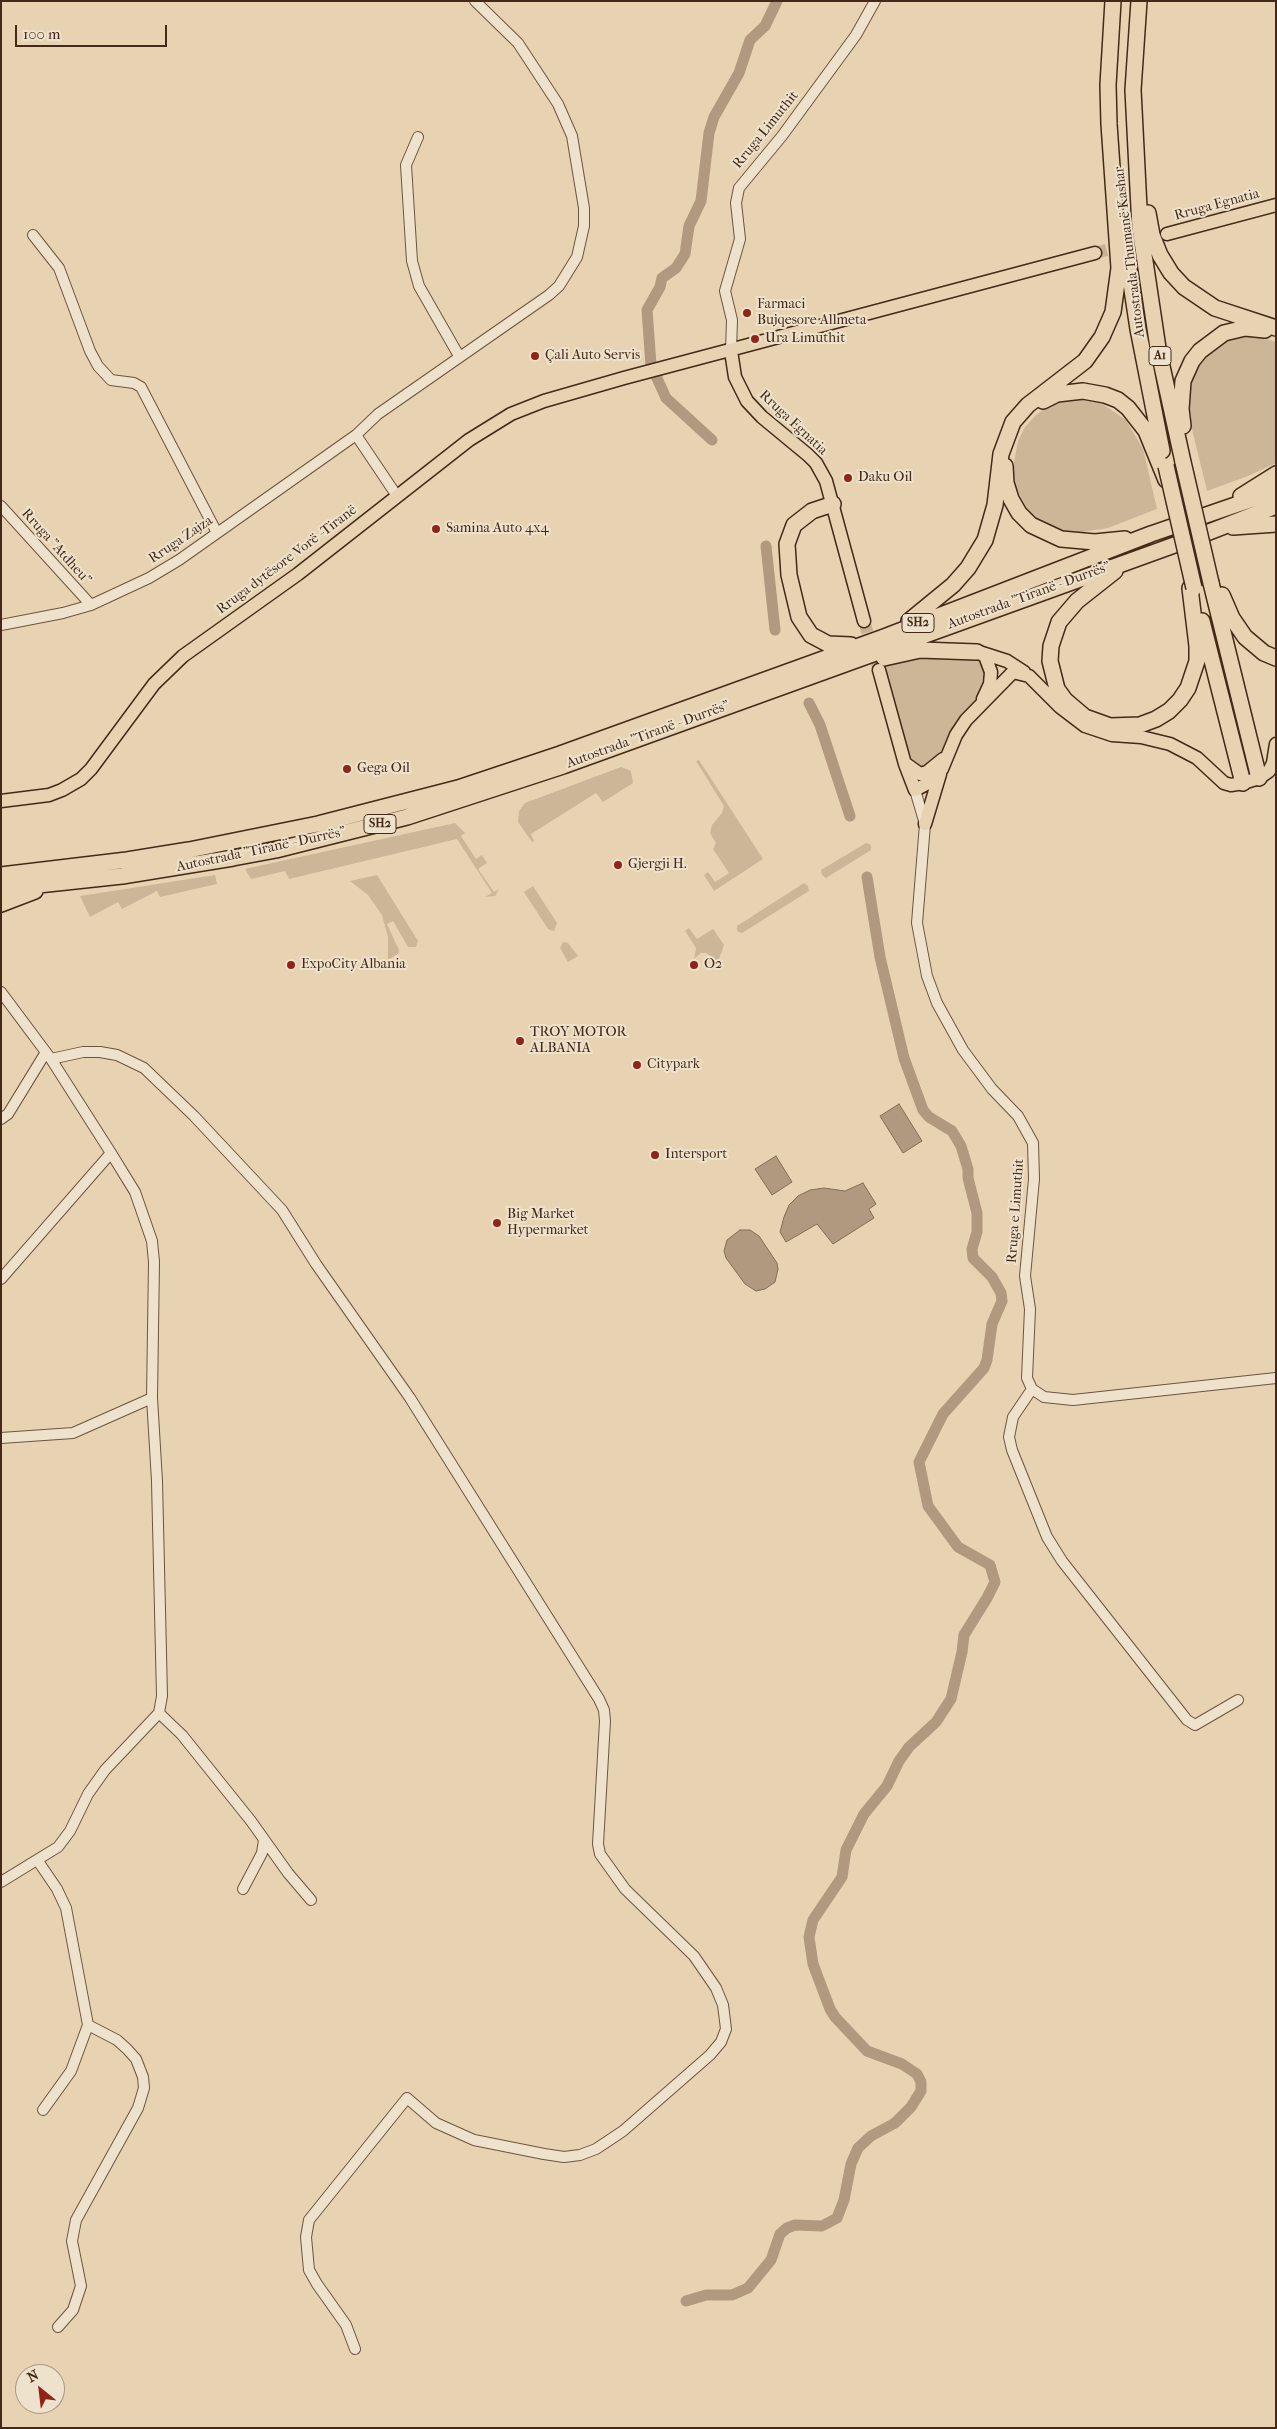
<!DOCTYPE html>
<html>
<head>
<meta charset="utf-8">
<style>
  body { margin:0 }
  #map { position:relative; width:1277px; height:2429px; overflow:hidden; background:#e7d3b2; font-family:"IM FELL French Canon",serif }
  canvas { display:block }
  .frame { position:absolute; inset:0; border:2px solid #442918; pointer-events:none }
  .north { position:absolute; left:15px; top:2364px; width:50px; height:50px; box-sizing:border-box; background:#efe2cd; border:1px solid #ab9885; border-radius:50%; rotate:331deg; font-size:14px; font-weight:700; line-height:20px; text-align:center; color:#442918 }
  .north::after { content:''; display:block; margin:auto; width:18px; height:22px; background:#8f2418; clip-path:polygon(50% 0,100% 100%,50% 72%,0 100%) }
  .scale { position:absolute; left:15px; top:25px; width:152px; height:22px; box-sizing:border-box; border:2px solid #442918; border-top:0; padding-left:6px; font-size:15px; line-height:18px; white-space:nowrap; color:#442918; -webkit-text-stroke:4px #efe2cd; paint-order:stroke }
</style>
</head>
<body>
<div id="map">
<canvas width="1277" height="2429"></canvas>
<div class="frame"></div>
<div class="north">N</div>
<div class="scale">100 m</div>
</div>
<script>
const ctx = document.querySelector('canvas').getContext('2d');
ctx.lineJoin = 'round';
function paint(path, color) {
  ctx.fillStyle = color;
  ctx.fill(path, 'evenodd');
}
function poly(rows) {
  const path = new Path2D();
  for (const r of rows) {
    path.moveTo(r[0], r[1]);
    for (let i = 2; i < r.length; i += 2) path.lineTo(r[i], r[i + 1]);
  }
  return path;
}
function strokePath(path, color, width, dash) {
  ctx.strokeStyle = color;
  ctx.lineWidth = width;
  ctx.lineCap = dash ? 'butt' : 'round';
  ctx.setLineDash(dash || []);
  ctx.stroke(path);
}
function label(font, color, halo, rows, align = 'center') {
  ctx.font = font + ' "IM FELL French Canon",serif';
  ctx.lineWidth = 4;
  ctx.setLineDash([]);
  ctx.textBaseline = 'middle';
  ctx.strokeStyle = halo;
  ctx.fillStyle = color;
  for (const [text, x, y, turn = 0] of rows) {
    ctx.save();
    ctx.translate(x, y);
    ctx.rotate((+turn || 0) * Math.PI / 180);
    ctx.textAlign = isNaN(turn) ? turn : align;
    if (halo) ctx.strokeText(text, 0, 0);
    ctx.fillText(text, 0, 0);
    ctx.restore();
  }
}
const green = poly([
  [1244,335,1258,336,1276,342,1276,463,1248,476,1207,491,1191,425,1189,390,1193,373,1202,358,1229,338],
  [1066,398,1082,398,1098,401,1126,420,1143,449,1157,509,1108,528,1075,533,1063,532,1040,521,1029,512,1016,488,1012,472,1018,441,1025,427,1036,415,1051,404],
  [927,655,980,659,987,674,983,692,952,729,937,760,924,768,919,767,910,760,884,665],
  [699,760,763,859,714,891,704,875,708,872,715,882,729,873,713,849,716,843,710,833,712,825,722,813,724,806,696,761],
  [621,767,631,771,633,783,603,802,596,793,531,834,534,841,532,842,518,822,519,811,525,803],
  [455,823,465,833,461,836,476,859,482,855,487,863,478,869,494,892,499,889,495,896,485,897,492,893,457,839,289,879,285,871,251,879,245,869],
  [866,843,871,845,871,850,826,878,822,875,821,870],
  [215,875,217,884,160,897,157,891,122,909,118,902,90,917,80,896],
  [377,875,418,941,416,947,408,947,393,921,387,924,399,950,399,953,388,960,388,937,382,915,368,895,350,881],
  [804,883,808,886,809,891,742,933,737,931,737,926],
  [533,886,557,923,554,931,548,929,524,892],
  [689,928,697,939,713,929,724,945,718,962,712,963,711,956,706,953,701,953,694,959,696,948,685,931],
  [563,942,568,943,578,956,568,962,560,948]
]);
const water = poly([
  [899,1104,922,1141,903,1153,880,1116,899,1104],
  [776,1156,792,1182,772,1195,755,1169,776,1156],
  [863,1183,876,1204,869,1209,874,1218,833,1244,817,1224,786,1242,780,1232,784,1217,789,1205,798,1196,810,1190,824,1188,845,1191,863,1183],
  [740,1230,750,1230,759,1236,777,1263,778,1269,775,1282,765,1289,756,1291,745,1284,726,1258,724,1251,727,1240,740,1230]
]);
const canal = poly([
  [712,440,666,398,651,365,647,310,660,287,662,278,676,268,685,254,689,226,701,201,709,133,714,117,739,73,750,40,765,26,777,1],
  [766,546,775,630],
  [809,703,820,725,850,816],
  [686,2301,706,2295,732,2295,748,2288,771,2260,780,2234,787,2228,795,2225,822,2226,837,2218,844,2200,851,2164,858,2148,871,2136,895,2123,911,2107,921,2091,921,2082,917,2074,902,2064,867,2051,835,2017,830,2009,813,1964,809,1937,813,1920,842,1877,846,1850,864,1814,887,1786,899,1761,909,1747,936,1722,951,1699,962,1652,964,1635,987,1598,995,1582,990,1565,958,1547,928,1506,919,1462,943,1414,984,1368,987,1360,992,1324,1002,1301,1001,1293,992,1277,973,1258,972,1249,977,1232,977,1213,968,1178,968,1169,961,1146,952,1131,929,1117,923,1110,904,1058,880,957,867,877]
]);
const majorTunnel = poly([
  [1095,253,1150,239],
  [864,621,879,670]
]);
const minor = poly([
  [418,137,406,165,412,261,419,286,459,356],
  [33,235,59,268,90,351,98,366,111,380,134,383,141,387,217,533],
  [731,351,732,320,725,291,740,239,736,203,739,188,782,136,856,35,875,1],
  [356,435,397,496],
  [1,506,91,605],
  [1,625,63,613,91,605,149,578,179,560,356,435,378,414,549,295,559,286,577,257,584,226,584,208,572,136,558,104,518,43,475,1],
  [915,790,925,824,917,923,927,976,937,1003,963,1050,992,1089,1018,1116,1033,1143,1034,1179,1025,1276,1030,1309,1027,1378,1032,1389,1044,1397,1073,1400,1276,1378],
  [1,992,51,1059,111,1153,135,1192,152,1241,154,1262,152,1398,157,1481,162,1696,159,1713,105,1770,88,1794,70,1831,58,1847,1,1882],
  [51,1059,83,1052,100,1052,117,1055,144,1068,194,1116,282,1210,316,1264,410,1398,599,1699,604,1710,605,1721,598,1844,600,1854,625,1889,694,1956,716,1988,723,2005,726,2029,721,2042,710,2055,623,2131,596,2149,580,2155,564,2157,544,2154,474,2140,436,2123,407,2098,309,2220,306,2237,309,2270,317,2284,346,2325,355,2349],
  [1,1119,8,1114,46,1052],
  [1,1279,111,1153],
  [1032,1389,1013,1417,1009,1437,1012,1450,1047,1537,1062,1561,1187,1720,1195,1725,1238,1700],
  [1,1438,73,1433,152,1398],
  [159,1713,182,1735,251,1821,288,1873,311,1900],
  [38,1861,57,1889,66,1908,88,2025,117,2040,127,2049,136,2059,143,2077,144,2088,138,2108,76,2220,72,2241,81,2286,73,2310,58,2327],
  [243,1889,262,1853,264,1840],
  [43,2110,71,2071,88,2025]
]);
const major = poly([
  [1167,234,1276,205],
  [731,351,735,377,747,401,762,417,808,455,816,463,826,481,864,621],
  [977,652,985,656,991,672,990,684,983,699],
  [979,652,1007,661,1024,672],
  [879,670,905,764,915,790,932,781,942,769,956,735,966,720,1013,672,1029,676,1060,707,1085,726,1112,735,1141,737,1170,744,1197,758,1224,783,1231,785,1243,783,1259,778,1269,771,1273,763,1276,744],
  [906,764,920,774,927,772,943,759],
  [1,801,49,795,62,790,81,779,91,769,154,684,183,656,298,574,469,440,511,414,544,401,624,378,1095,253],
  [925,824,940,774]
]);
const highway = poly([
  [1139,1,1133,90,1140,228,1158,348,1183,462],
  [1148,213,1152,235,1160,255,1171,273,1184,287,1215,308,1276,328],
  [1126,250,1138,329,1162,451],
  [1043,401,1057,394,1083,391,1105,395,1118,400,1128,408,1146,431,1166,480],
  [1183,426,1181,409,1183,381,1192,361,1200,351,1224,333,1245,328,1265,330],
  [1005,466,1006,483,1011,499,1019,513,1031,525,1061,539,1095,542,1125,539],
  [1241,496,1276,474],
  [833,504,812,511,794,525,787,544,789,575,799,617,811,635,828,644,851,645],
  [1233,527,1276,524],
  [1115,571,1077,601,1059,622,1051,646,1050,661,1057,689,1065,700,1085,717,1110,726,1140,725,1156,719,1169,711,1180,700,1188,688,1197,661,1197,646,1190,588],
  [1211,583,1259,778],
  [1222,595,1232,618,1245,637,1264,653,1276,658],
  [909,621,953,585,968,568,985,540,995,505,1001,454,1013,422,1028,405,1085,361,1102,337,1113,312,1119,268,1109,124,1108,85,1113,1],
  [1202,621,1243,783],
  [884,658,920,650,977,652],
  [1,875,127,860,189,850,318,824,458,788,560,754,884,637,1151,534,1276,491],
  [1,889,122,876,233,858,276,850,407,817,563,766,1191,539,1276,506],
  [1,904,35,891]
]);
const highwayBridge = poly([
  [1183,462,1211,583],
  [1166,466,1194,588]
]);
const markers = [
  [747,313,5,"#8f2418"],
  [755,339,5,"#8f2418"],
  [535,356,5,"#8f2418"],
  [848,478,5,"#8f2418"],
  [436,529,5,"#8f2418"],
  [347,769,5,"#8f2418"],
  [618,865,5,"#8f2418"],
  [291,965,5,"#8f2418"],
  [694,965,5,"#8f2418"],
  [520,1041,5,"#8f2418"],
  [637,1065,5,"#8f2418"],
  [655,1155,5,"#8f2418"],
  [497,1223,5,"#8f2418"]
];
const shields = [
  [1160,356,22],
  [918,623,32],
  [380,824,32]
];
const shieldNames = [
  ["A1",1160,356],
  ["SH2",918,623],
  ["SH2",380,824]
];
const streetNames = [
  ["Rruga Limuthit",766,130,-51],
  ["Rruga Egnatia",1217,205,-15],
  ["Autostrada Thumanë Kashar",1130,252,-97],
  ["Rruga Egnatia",793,423,43],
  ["Rruga Zajza",181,540,-34],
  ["Rruga \"Atdheu\"",56,547,48],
  ["Rruga dytësore Vorë -Tiranë",287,560,-37],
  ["Autostrada \"Tiranë - Durrës\"",1029,596,-20],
  ["Autostrada \"Tiranë - Durrës\"",648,735,-20],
  ["Autostrada \"Tiranë - Durrës\"",261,850,-12],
  ["Rruga e Limuthit",1016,1211,-86]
];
const poiNames = [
  ["Farmaci",757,305],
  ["Bujqesore Allmeta",757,321],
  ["Ura Limuthit",765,339],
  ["Çali Auto Servis",545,356],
  ["Daku Oil",858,478],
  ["Samina Auto 4x4",446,529],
  ["Gega Oil",357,769],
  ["Gjergji H.",628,865],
  ["ExpoCity Albania",301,965],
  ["O2",704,965],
  ["TROY MOTOR",530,1033],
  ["ALBANIA",530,1049],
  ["Citypark",647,1065],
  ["Intersport",665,1155],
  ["Big Market",507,1215],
  ["Hypermarket",507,1231]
];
paint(green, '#cbb698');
paint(water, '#b0997e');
strokePath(water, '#856c55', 1);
strokePath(canal, '#b0997e', 11);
strokePath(majorTunnel, '#c6b193', 12, [12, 6]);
strokePath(minor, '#6d543e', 12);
strokePath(major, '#442918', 15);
strokePath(highway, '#442918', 18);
strokePath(minor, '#efe2cd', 10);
strokePath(major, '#e7d3b2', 12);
strokePath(highway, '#e7d3b2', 15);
strokePath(highwayBridge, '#442918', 18, []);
strokePath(highwayBridge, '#e7d3b2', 15);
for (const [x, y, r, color] of markers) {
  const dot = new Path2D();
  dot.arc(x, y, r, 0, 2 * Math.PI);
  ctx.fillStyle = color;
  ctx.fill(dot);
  strokePath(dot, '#efe2cd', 2);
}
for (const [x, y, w] of shields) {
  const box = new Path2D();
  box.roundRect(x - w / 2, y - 9.5, w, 19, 4);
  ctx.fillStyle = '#efe2cd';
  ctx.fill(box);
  strokePath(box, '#442918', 1);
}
label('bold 12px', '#442918', null, shieldNames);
label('14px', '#442918', '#efe2cd', streetNames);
label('14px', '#442918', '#efe2cd', poiNames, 'left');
</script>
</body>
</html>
